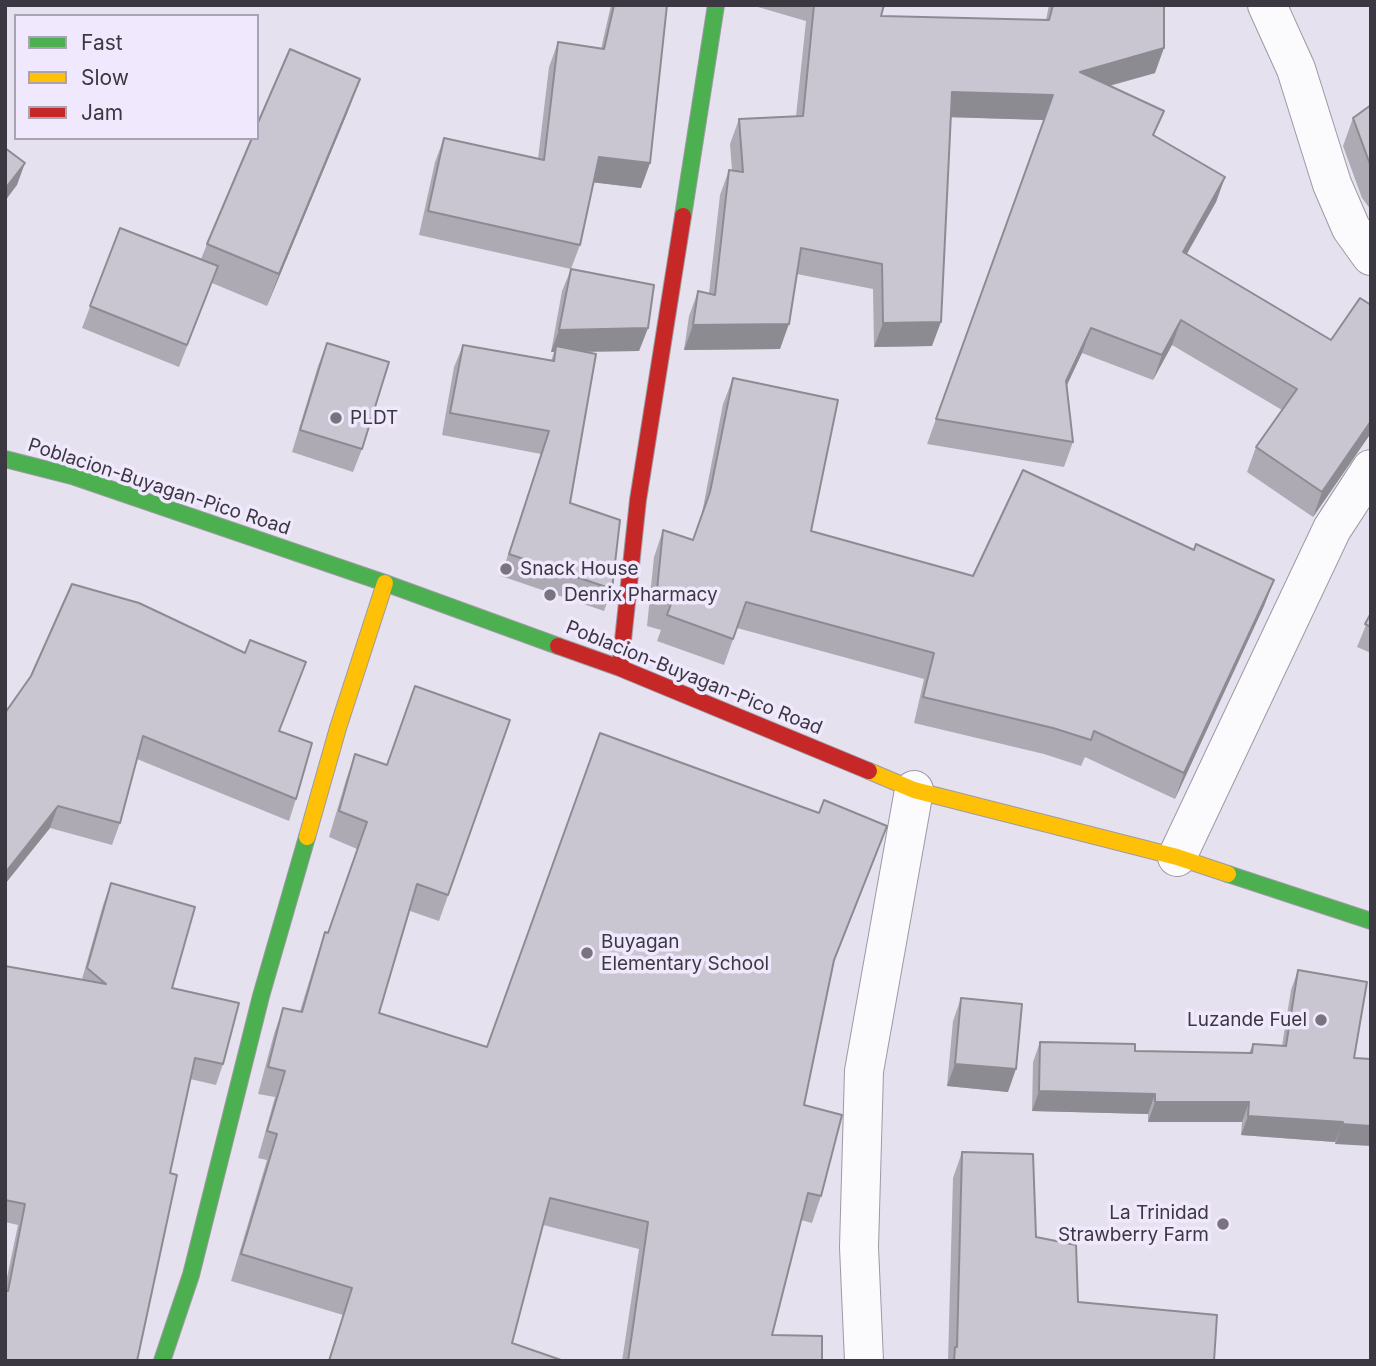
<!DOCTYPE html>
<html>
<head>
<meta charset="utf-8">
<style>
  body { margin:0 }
  #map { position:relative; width:1376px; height:1366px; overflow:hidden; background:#e6e1ef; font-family:Inter,sans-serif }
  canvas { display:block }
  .frame { position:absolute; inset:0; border:7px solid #3c3842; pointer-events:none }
  .legend { position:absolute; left:14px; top:14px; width:245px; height:126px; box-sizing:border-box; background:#f0e9fe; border:2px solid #a8a2b3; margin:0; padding:9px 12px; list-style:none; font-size:21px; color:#3c3842 }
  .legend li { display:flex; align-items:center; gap:14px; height:35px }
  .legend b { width:35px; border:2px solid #a8a2b3 }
</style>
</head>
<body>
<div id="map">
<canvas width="1376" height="1366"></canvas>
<div class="frame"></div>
<ul class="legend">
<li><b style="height:9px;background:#4caf50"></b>Fast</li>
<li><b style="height:9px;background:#ffc107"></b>Slow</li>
<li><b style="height:9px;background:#c62828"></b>Jam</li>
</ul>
</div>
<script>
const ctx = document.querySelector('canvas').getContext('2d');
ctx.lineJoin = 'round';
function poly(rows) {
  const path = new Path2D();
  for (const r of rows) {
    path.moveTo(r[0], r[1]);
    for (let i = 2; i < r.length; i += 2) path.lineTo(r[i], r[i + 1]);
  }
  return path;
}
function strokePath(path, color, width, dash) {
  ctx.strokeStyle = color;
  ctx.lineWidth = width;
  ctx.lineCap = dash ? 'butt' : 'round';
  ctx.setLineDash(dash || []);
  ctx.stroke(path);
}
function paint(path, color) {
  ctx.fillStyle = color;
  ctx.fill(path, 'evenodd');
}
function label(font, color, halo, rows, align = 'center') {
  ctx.font = font + ' Inter,sans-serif';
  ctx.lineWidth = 7;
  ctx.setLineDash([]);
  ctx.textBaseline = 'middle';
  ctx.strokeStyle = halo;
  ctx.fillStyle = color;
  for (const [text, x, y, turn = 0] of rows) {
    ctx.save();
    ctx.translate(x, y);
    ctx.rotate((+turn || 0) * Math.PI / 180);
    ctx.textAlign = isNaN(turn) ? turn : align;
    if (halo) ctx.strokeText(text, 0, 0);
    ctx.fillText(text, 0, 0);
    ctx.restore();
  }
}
const street = poly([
  [1267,5,1296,69,1332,184,1351,228,1371,256],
  [1177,857,1332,529,1371,469],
  [864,1361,859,1247,864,1071,914,790]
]);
const fast = poly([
  [683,216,716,5],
  [5,459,72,476,385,583,558,646],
  [1228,874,1371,921],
  [162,1361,191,1275,261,996,307,837]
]);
const slow = poly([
  [869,771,914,790,1177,857,1228,874],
  [307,837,338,728,385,583]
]);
const jam = poly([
  [558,646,620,668,869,771],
  [620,668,638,500,683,216]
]);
const wall = poly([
  [611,5,667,5,650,163,641,188,593,182,580,245,571,269,648,328,639,351,581,352,570,503,612,589,604,611,501,576,541,454,442,435,454,367,463,345,551,361,554,352,551,352,562,291,571,269,419,235,435,162,444,138,538,159,549,67,558,42,601,49],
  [751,5,884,5,881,16,1046,20,1049,5,1164,5,1155,73,1110,86,1155,136,1225,177,1216,202,1186,254,1331,340,1371,305,1371,433,1313,517,1247,472,1256,447,1282,410,1172,345,1153,380,1082,353,1067,385,1073,442,1064,467,927,444,1044,120,951,117,932,346,874,347,873,289,797,274,780,349,684,350,689,316,698,291,709,293,720,195,729,170,732,170,730,144,739,119,796,116,806,21],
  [1371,105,1371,210,1362,198,1343,146,1353,118],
  [348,111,267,306,212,283,179,367,82,328,120,228,201,259,207,244],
  [327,343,362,449,353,472,292,452,318,366],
  [733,378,811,531,973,576,1194,550,1274,580,1264,606,1175,799,1085,757,1081,766,1044,754,914,723,924,679,737,628,724,665,657,641,661,630,647,626,654,557,663,530,693,540,701,518,723,404],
  [1371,613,1371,653,1357,647],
  [5,713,280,732,296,799,289,821,137,759,120,823,112,845,50,828,5,884],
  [510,720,439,921,410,911,379,1013,487,1047,877,853,833,965,804,1105,821,1196,812,1223,801,1220,772,1335,822,1361,622,1361,639,1249,543,1225,512,1343,564,1361,328,1361,343,1315,231,1281,267,1160,258,1158,275,1097,258,1094,274,1034,283,1008,300,1011,316,959,325,932,328,933,357,849,329,837,346,780,355,754,387,765],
  [111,883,172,988,223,1064,216,1085,190,1079,5,1361,5,1287,18,1225,5,1222,5,966,82,979,103,905],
  [1298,970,1354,1058,1371,1059,1335,1144,1335,1142,1241,1135,1242,1122,1148,1122,1148,1114,1032,1111,1033,1062,1040,1042,1135,1051,1249,1053,1253,1044,1282,1046,1291,990],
  [961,998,1008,1092,947,1086,953,1021],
  [962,1152,1036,1237,1078,1302,1214,1361,948,1361,953,1178]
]);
const shadedWall = poly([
  [1164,48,1155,73,1071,96,1080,72],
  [360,79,348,111,267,306,279,274],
  [952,92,1053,95,1044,120,943,117],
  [599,157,650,163,641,188,590,182],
  [25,163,17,185,5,201,5,189],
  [1225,177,1216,202,1174,277,1183,252],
  [1181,320,1172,345,1153,380,1162,355],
  [941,322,932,346,874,347,883,323],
  [789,324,780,349,684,350,693,325],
  [648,328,639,351,555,352,556,346,554,352,551,352,559,330],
  [1091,328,1082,353,1057,406,1066,381],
  [1371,421,1371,433,1313,517,1322,492],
  [1274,580,1264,606,1175,799,1184,773],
  [58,806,50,828,5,884,5,873],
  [887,826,877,853,824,986,834,960],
  [955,1064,1016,1069,1008,1092,947,1086],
  [1039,1091,1155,1094,1148,1114,1032,1111],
  [1155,1102,1249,1102,1242,1122,1148,1122],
  [1248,1116,1343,1122,1335,1142,1241,1135],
  [1342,1124,1371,1126,1371,1146,1335,1144]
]);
const building = poly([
  [614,5,667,5,650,163,599,157,580,245,428,211,444,138,544,160,558,42,604,49,614,5],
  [814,5,884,5,881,16,1049,20,1053,5,1164,5,1164,48,1080,72,1164,111,1153,135,1225,177,1183,252,1331,340,1360,298,1371,305,1371,421,1322,492,1256,447,1297,389,1181,320,1162,355,1091,328,1066,381,1073,442,936,419,1053,95,952,92,941,322,883,323,882,264,801,248,789,324,693,325,698,291,715,295,729,170,743,172,739,119,803,116,814,5],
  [290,49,360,79,279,274,207,244,252,138,257,138,257,125,290,49],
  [1371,105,1371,167,1353,118,1371,105],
  [5,148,25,163,5,189,5,148],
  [120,228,218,266,187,345,90,306,120,228],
  [571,269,654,285,648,328,559,330,571,269],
  [327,343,389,362,362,449,300,430,327,343],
  [463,345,554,361,556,346,596,354,570,503,620,520,612,589,509,554,549,431,450,413,463,345],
  [733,378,838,400,811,531,973,576,1023,470,1194,550,1196,544,1274,580,1184,773,1094,731,1091,740,1053,728,923,697,934,653,746,602,733,639,667,615,671,604,656,600,663,530,693,540,710,492,733,378],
  [72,584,139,603,245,653,250,640,306,662,279,731,312,743,296,799,143,736,120,823,58,806,5,873,5,713,31,676,72,584],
  [1371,613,1371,627,1365,624,1371,613],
  [415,686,510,720,448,895,417,884,379,1013,487,1047,600,733,819,813,824,800,887,826,834,960,804,1105,842,1115,821,1196,808,1193,772,1335,822,1336,822,1361,628,1361,648,1222,550,1198,512,1343,564,1361,329,1361,352,1288,241,1254,277,1134,267,1131,285,1071,268,1067,283,1008,302,1012,325,932,328,933,367,822,339,811,355,754,387,765,415,686],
  [111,883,195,907,172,988,239,1003,223,1064,195,1058,170,1173,177,1175,137,1361,5,1361,5,1291,8,1291,25,1204,5,1200,5,966,106,984,87,968,111,883],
  [1298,970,1367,982,1354,1058,1371,1059,1371,1126,1342,1124,1343,1122,1248,1116,1249,1102,1155,1102,1155,1094,1039,1091,1040,1042,1135,1044,1135,1051,1252,1053,1253,1044,1286,1046,1298,970],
  [961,998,1022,1004,1016,1069,955,1064,961,998],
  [962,1152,1033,1154,1036,1237,1076,1245,1078,1302,1217,1315,1214,1361,954,1361,955,1347,957,1347,962,1152]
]);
const markers = [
  [336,418,7,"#78737f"],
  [506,569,7,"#78737f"],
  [550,595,7,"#78737f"],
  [587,953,7,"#78737f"],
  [1321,1020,7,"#78737f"],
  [1223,1224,7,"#78737f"]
];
const poiNames = [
  ["PLDT",350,418],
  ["Snack House",520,569],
  ["Denrix Pharmacy",564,595],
  ["Buyagan",601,942],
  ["Elementary School",601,964],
  ["Luzande Fuel",1307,1020,"right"],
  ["La Trinidad",1209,1213,"right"],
  ["Strawberry Farm",1209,1235,"right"]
];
const streetNames = [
  ["Poblacion-Buyagan-Pico Road",159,487,18],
  ["Poblacion-Buyagan-Pico Road",694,678,22]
];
strokePath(street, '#9d9aa4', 40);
strokePath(fast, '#9d9aa4', 18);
strokePath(slow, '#9d9aa4', 18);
strokePath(jam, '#9d9aa4', 18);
strokePath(street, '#fbfafd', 38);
strokePath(fast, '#4caf50', 16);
strokePath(slow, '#ffc107', 16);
strokePath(jam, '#c62828', 16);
paint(wall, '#aeaab4');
paint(shadedWall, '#8d8b92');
paint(building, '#cac6d1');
strokePath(building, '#8d8b92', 2);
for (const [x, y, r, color] of markers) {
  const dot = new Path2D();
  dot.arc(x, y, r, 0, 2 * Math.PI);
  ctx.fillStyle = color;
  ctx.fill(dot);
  strokePath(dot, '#f0e9fe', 2.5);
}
label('19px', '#3c3842', '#f0e9fe', poiNames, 'left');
label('19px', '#3c3842', '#f0e9fe', streetNames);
</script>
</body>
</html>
